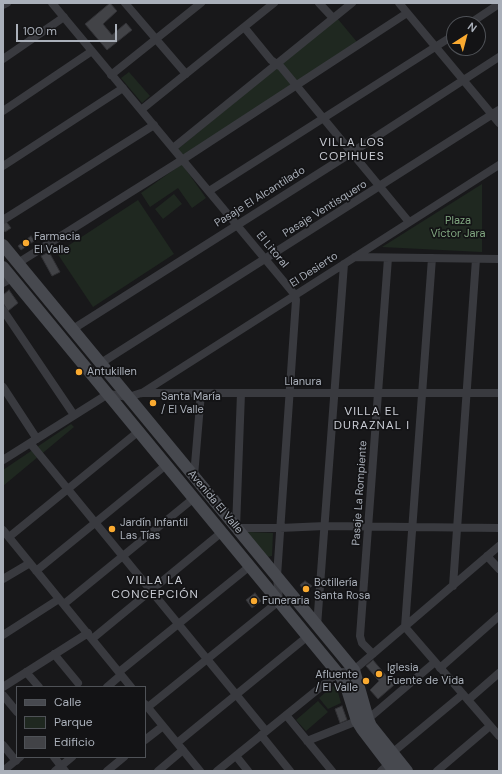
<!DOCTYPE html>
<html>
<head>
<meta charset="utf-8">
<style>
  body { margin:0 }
  #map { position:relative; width:502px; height:774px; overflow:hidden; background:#18181a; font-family:"DM Sans",sans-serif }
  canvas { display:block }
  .frame { position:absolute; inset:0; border:4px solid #aab0ba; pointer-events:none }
  .legend { position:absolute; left:16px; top:686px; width:130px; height:72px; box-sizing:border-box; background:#131315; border:1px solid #4f5257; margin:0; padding:5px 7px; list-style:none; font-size:12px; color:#aab0ba }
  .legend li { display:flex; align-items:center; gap:8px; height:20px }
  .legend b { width:20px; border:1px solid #4f5257 }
  .north { position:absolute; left:446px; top:16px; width:40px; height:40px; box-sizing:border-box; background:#131315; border:1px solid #4f5257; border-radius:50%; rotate:36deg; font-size:11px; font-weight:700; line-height:16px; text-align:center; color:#aab0ba }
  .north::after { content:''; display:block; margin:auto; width:14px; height:18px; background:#faaa30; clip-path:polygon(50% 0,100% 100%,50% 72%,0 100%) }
  .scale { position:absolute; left:16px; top:24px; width:101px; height:18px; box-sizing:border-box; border:2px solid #aab0ba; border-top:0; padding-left:5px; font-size:12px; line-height:14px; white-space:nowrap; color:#aab0ba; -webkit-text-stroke:3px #131315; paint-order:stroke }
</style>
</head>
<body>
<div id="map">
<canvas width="502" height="774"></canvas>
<div class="frame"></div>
<ul class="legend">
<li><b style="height:5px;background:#47494f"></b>Calle</li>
<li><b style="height:11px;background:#1f2820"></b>Parque</li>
<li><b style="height:11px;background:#424347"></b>Edificio</li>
</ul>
<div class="north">N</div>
<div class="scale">100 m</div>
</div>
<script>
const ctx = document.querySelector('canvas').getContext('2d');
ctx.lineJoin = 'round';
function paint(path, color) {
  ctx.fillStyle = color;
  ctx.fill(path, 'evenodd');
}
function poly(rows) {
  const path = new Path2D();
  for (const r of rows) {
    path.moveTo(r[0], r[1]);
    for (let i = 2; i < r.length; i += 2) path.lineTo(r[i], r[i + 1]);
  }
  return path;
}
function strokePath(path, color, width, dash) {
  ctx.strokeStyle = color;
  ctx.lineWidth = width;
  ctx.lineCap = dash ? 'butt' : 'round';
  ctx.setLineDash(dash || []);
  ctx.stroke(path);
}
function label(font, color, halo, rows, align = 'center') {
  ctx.font = font + ' "DM Sans",sans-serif';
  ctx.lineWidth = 3.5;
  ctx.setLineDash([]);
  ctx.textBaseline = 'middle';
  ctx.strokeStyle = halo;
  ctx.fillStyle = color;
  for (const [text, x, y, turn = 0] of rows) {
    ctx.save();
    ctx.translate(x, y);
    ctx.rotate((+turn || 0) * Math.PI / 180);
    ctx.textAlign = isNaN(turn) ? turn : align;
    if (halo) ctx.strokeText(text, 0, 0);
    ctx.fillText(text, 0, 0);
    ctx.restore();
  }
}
const green = poly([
  [337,18,357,42,184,156,178,149],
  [129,72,150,96,142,103,121,78],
  [182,164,206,198,192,208,178,188,150,207,141,193],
  [482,184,482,252,382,247],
  [174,194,182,204,163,219,155,209],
  [138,200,174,254,93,307,57,253],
  [71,424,74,427,3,486,3,470],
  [247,532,273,533,272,556,267,557],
  [336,685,341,703,328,709,319,698,333,686],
  [318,701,328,712,306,731,296,720]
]);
const building = poly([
  [110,3,117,11,103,24,112,35,126,23,132,30,107,50,85,24,110,3],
  [5,220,11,228,5,232,3,229,3,222,5,220],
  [31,236,34,241,21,250,18,246,31,236],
  [49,252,60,272,52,276,41,256,49,252],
  [9,290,18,303,8,311,3,303,3,295,9,290],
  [305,581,312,586,305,592,300,585,305,581],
  [255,593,261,601,252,608,246,600,255,593],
  [373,660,394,685,378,699,370,690,379,681,366,666,373,660],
  [342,706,347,720,340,723,335,709,342,706]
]);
const street = poly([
  [52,3,295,295,296,300,277,576,279,601,148,707],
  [125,3,186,74],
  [319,3,333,18],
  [399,3,499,123],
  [3,5,7,3],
  [469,24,499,4],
  [244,27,271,60,281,67,409,222],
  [3,59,64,17],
  [111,75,201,3],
  [141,110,274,3],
  [3,111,92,51],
  [173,148,352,3],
  [3,166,123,88],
  [209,191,454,35],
  [3,220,154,125],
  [355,257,499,259],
  [432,258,405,627,499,736],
  [18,263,182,160,407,13],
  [3,283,12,278],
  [3,310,74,415],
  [73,329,351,153,499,57],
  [101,363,499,110],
  [3,387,37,439],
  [142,393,499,165],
  [241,393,236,528,280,528,325,526,499,528],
  [30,443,266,731],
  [3,460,108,394,129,397,141,393,499,393],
  [194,476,201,393],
  [3,530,131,687],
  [9,537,139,431],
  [487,556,499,569],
  [36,571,166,465],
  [3,579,30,563],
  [453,586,476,259],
  [64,604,194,498],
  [317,626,344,264],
  [3,635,59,599],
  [92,639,222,532],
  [54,654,78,683],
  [373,654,362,643,360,636,388,258],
  [440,668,499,616],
  [26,672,39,687],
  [119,672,250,566],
  [3,687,88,633],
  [107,687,121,675],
  [3,695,17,712],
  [468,700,499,673],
  [145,704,200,771],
  [286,715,332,771],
  [368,719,435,662],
  [261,735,290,771],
  [145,740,163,726],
  [307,741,357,721],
  [177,743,308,636],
  [3,745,16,761],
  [392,753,463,694],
  [236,756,248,771],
  [54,757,65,771],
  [3,771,20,757],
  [55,771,72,757],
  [107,771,124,757],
  [158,771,183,750],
  [217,771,338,673,354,670,499,546],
  [381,771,389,764],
  [437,771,490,726]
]);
const secondary = poly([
  [3,245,354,670,368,719,371,726,407,771],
  [3,267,341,677,346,686,357,721,362,729,394,771]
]);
const markers = [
  [26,243,4,"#faaa30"],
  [79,372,4,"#faaa30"],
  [153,403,4,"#faaa30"],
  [112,529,4,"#faaa30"],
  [306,589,4,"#faaa30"],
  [254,601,4,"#faaa30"],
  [379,674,4,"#faaa30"],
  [366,681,4,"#faaa30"]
];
const streetNames = [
  ["Pasaje El Alcantilado",260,197,-32],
  ["Pasaje Ventisquero",325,209,-32],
  ["El Litoral",272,250,50],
  ["El Desierto",314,270,-33],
  ["Llanura",303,382],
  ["Pasaje La Rompiente",360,493,-86],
  ["Avenida El Valle",215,502,50]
];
const parkNames = [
  ["Plaza",458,221],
  ["Víctor Jara",458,234]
];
const poiNames = [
  ["Farmacia",34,237],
  ["El Valle",34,250],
  ["Antukillen",87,372],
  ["Santa María",161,397],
  ["/ El Valle",161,410],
  ["Jardín Infantil",120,523],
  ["Las Tías",120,536],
  ["Botillería",314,583],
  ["Santa Rosa",314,596],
  ["Funeraria",262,601],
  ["Iglesia",387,668],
  ["Fuente de Vida",387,681],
  ["Afluente",358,675,"right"],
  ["/ El Valle",358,688,"right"]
];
const neighbourhoodNames = [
  ["VILLA LOS",352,143],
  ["COPIHUES",352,157],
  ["VILLA EL",372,412],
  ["DURAZNAL I",372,426],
  ["VILLA LA",155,581],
  ["CONCEPCIÓN",155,595]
];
paint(green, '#1f2820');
paint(building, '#424347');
strokePath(building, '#323236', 1);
strokePath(street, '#393a3f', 8);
strokePath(secondary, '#47494f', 12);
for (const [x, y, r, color] of markers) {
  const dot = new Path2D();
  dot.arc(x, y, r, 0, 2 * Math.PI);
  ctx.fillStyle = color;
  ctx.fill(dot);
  strokePath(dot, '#131315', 1.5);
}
label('11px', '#aab0ba', '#131315', streetNames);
label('11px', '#80a680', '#131315', parkNames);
label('11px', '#aab0ba', '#131315', poiNames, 'left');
ctx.letterSpacing = '1px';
label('12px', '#cbced6', '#131315', neighbourhoodNames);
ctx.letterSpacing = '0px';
</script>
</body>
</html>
